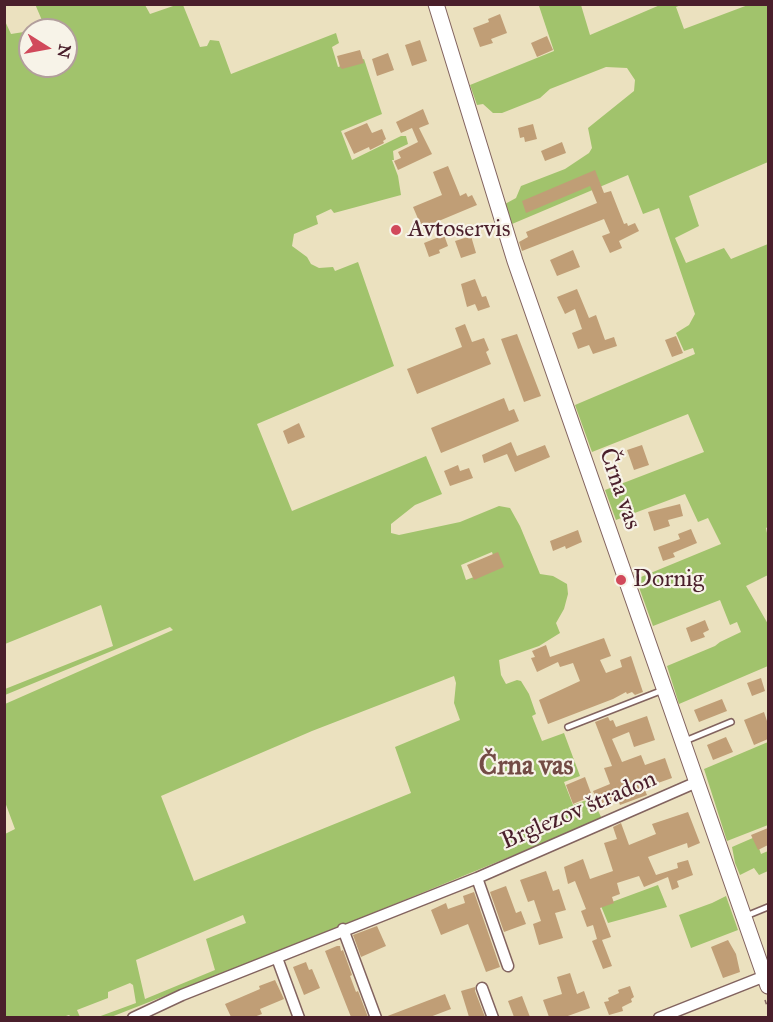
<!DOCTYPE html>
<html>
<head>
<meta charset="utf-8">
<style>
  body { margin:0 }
  #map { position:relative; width:773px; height:1022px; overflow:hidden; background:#ebe1bf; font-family:"IM FELL Great Primer",serif }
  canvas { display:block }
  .frame { position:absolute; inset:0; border:6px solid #4a1f2b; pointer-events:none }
  .north { position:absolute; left:18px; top:18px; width:60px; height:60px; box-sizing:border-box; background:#f7f3e8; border:2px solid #b29e9c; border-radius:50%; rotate:101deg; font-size:16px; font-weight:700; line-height:24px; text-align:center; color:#4a1f2b }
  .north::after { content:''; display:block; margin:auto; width:21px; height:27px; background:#d1495b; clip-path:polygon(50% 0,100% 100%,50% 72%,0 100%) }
</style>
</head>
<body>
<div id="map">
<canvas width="773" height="1022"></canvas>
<div class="frame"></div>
<div class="north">N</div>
</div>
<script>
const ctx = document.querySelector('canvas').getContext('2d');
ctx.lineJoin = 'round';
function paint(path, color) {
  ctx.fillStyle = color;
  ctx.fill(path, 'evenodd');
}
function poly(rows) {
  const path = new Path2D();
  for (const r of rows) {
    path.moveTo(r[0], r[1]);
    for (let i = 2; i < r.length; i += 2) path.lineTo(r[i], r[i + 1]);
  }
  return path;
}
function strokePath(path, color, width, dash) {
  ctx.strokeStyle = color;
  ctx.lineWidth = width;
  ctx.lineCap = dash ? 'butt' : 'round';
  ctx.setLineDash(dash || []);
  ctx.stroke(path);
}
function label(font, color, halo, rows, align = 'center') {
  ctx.font = font + ' "IM FELL Great Primer",serif';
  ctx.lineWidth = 4.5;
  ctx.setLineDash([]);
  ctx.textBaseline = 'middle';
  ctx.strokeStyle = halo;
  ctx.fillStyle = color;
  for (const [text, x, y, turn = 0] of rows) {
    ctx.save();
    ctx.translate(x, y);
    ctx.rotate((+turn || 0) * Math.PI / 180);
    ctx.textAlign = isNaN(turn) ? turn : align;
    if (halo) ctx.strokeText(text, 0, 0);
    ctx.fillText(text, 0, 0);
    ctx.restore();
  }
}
const green = poly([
  [35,4,145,5,150,14,176,5,183,5,200,47,207,46,210,40,219,41,231,74,336,33,339,43,332,47,338,67,364,59,382,114,341,131,352,160,401,136,406,136,408,144,393,151,394,160,392,160,398,176,401,195,334,213,331,209,316,216,318,224,294,234,292,246,307,257,311,264,319,268,333,267,335,271,358,262,394,366,257,424,292,511,426,456,442,494,415,505,391,524,391,533,399,535,460,522,499,506,510,508,520,526,540,574,553,576,567,584,568,594,564,609,556,623,560,633,539,646,499,660,501,675,506,684,517,680,521,681,529,694,536,714,532,716,542,741,564,733,580,776,564,782,573,805,592,798,602,819,307,940,111,1017,98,1017,136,1003,133,985,130,983,108,992,108,998,77,1010,80,1017,71,1017,69,1015,66,1016,66,1018,5,1017,5,834,15,829,5,802,5,704,173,630,170,627,5,695,5,689,113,646,101,605,5,644,4,19,11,34,30,31,30,66,66,66,66,30,33,30,44,25],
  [492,552,497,568,466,580,461,565],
  [454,676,456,683,454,703,460,720,395,747,411,793,194,881,161,796,312,731],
  [243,915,246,923,206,939,215,970,145,999,136,960],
  [543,5,581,5,590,35,660,5,681,5,676,7,684,29,748,5,768,5,768,162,689,196,699,226,675,238,686,263,724,248,731,259,768,244,768,527,766,528,768,538,768,575,746,586,768,624,768,666,679,704,667,666,715,646,720,642,741,632,737,622,730,625,720,600,653,626,636,579,721,544,708,518,698,522,685,494,616,520,605,490,704,452,688,414,592,452,575,405,695,354,693,348,684,351,676,333,689,325,695,314,659,208,643,214,628,175,512,224,505,204,516,198,521,186,565,169,589,153,592,148,588,128,634,91,635,80,627,68,606,67,550,89,540,98,502,113,493,113,483,104,477,105,470,85,554,51,539,6],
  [768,742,768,825,727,841,704,769],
  [755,837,761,854,768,851,768,871,759,875,754,868,740,875,735,863,732,847],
  [658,885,667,907,608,923,601,906],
  [726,896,738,930,691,948,679,915,712,903]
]);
const building = poly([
  [500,14,507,33,491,39,493,43,480,47,473,28,489,22,488,19],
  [547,36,553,50,537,57,531,43],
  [420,40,427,61,412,66,405,45],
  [360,50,364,63,342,69,340,67,337,56],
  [388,53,394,70,377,76,372,59],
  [423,109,429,124,419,128,432,154,398,170,394,161,401,158,398,152,418,142,412,128,401,133,396,122],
  [367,123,372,133,382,129,386,139,383,141,384,143,370,150,369,147,354,154,344,133],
  [533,124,537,139,525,142,524,137,520,138,518,128],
  [562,142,566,153,545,161,541,151],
  [448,166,459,193,460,196,466,193,468,197,472,195,477,205,422,228,413,207,442,195,433,172],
  [595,170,604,193,611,191,624,224,627,223,628,226,635,223,639,231,619,241,622,248,610,253,602,236,610,233,604,219,522,251,519,242,528,237,526,232,597,203,590,186,526,213,522,201],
  [444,235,448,246,439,250,440,253,429,257,424,243],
  [471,236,476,253,461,258,455,241],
  [573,250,580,267,557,276,550,260],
  [475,279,482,297,486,296,490,307,478,311,475,304,467,307,461,284],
  [577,289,589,318,596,315,605,340,614,337,617,346,593,354,589,345,578,349,572,333,582,329,575,309,565,314,557,297],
  [465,324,472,342,484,338,489,350,486,352,491,364,417,394,407,369,462,347,455,328],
  [517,334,541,396,524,402,501,339],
  [676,336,683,353,672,357,665,340],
  [504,398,509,411,514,409,519,421,441,453,431,428],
  [299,423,305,437,288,444,283,431],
  [511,442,517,456,545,445,550,457,515,472,507,454,484,463,482,455],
  [642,445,649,465,634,470,627,450],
  [458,465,460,471,469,468,473,478,450,486,444,471],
  [680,504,683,516,668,520,670,526,654,531,648,512],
  [691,529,697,543,673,553,675,557,663,561,658,547,680,539,678,534],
  [578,530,582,542,566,549,565,546,553,551,550,541],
  [498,552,504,567,474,580,467,565],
  [705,620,709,630,703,633,705,637,691,642,686,628],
  [604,638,611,656,600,660,606,673,622,667,620,660,631,656,643,692,635,695,632,692,627,694,626,692,613,699,548,724,539,700,580,681,573,663,560,667,558,662,537,672,531,658,535,657,532,651,546,645,550,657],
  [761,678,765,691,752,696,747,683],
  [722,699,727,711,699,722,694,710],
  [764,712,768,724,768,739,754,745,744,720],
  [647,716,655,740,634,747,629,732,612,739,622,762,641,755,645,765,665,758,672,778,644,788,647,795,620,805,618,800,600,807,593,791,610,784,604,768,612,766,595,722,608,717,610,721,613,720,616,727],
  [726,737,733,752,713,760,707,745],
  [585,777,592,796,573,804,566,785],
  [688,812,700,843,688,848,687,843,648,857,656,875,678,868,677,863,688,860,693,875,677,881,679,887,672,890,668,877,644,887,639,876,617,883,620,894,612,897,614,903,600,908,611,937,602,940,612,966,603,969,592,941,597,939,593,925,587,927,581,911,586,909,575,881,568,884,564,867,583,859,590,879,613,871,604,843,617,839,613,827,621,823,629,845,656,834,652,824],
  [768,828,768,845,758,850,751,835],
  [546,871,553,891,559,889,566,910,555,913,563,938,539,945,533,924,541,921,534,900,528,902,520,880],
  [506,886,516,913,521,911,526,924,504,932,490,892],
  [474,892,500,967,486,972,468,924,441,935,431,910,446,903,448,909,465,903,463,896],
  [377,926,386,946,361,957,353,935],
  [728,940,736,954,740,972,723,978,711,947],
  [337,946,340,946,341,951,343,950,352,975,350,976,356,992,358,991,368,1017,351,1017,325,951],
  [306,962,309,970,312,969,320,988,304,995,293,967],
  [570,973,577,994,584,991,590,1008,565,1017,549,1017,543,1000,562,994,557,977],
  [275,980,284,999,260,1009,262,1014,254,1017,231,1017,225,1004,260,989,259,986],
  [630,986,634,997,631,999,632,1002,622,1007,623,1011,609,1015,604,1002,609,1001,608,998,619,993,618,990],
  [475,987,475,991,485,1017,469,1017,466,1007,461,991],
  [445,994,451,1009,430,1017,385,1017],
  [522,996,530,1017,514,1017,508,1001]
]);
const path = poly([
  [765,1000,768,1009]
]);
const lane = poly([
  [568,727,663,690],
  [685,741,731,722],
  [746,916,768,907]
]);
const street = poly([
  [477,878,508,966],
  [343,929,376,1018],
  [277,958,299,1018],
  [482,988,493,1018],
  [133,1018,182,995,477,878,697,782],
  [659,1018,765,976]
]);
const secondary = poly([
  [436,4,515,261,768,986]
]);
const markers = [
  [396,230,6,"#d1495b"],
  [621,580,6,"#d1495b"]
];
const poiNames = [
  ["Avtoservis",408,230],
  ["Dornig",633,580]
];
const streetNames = [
  ["Črna vas",619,489,71],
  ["Brglezov štradon",579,811,-23]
];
const quarterNames = [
  ["Črna vas",526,767]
];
paint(green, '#a1c36c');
paint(building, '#c09e76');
strokePath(lane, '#82635f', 8);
strokePath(street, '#82635f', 13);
strokePath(secondary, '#82635f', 17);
strokePath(path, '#82635f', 1.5, [4.5, 4.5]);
strokePath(lane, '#fff', 5);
strokePath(street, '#fff', 10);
strokePath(secondary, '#fff', 15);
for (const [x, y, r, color] of markers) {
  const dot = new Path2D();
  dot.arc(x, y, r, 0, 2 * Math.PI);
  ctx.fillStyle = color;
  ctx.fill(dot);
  strokePath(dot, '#f7f3e8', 2);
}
label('24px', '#4a1f2b', '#f7f3e8', poiNames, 'left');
label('24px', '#4a1f2b', '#f7f3e8', streetNames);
label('bold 27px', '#734b45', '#f7f3e8', quarterNames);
</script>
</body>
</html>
